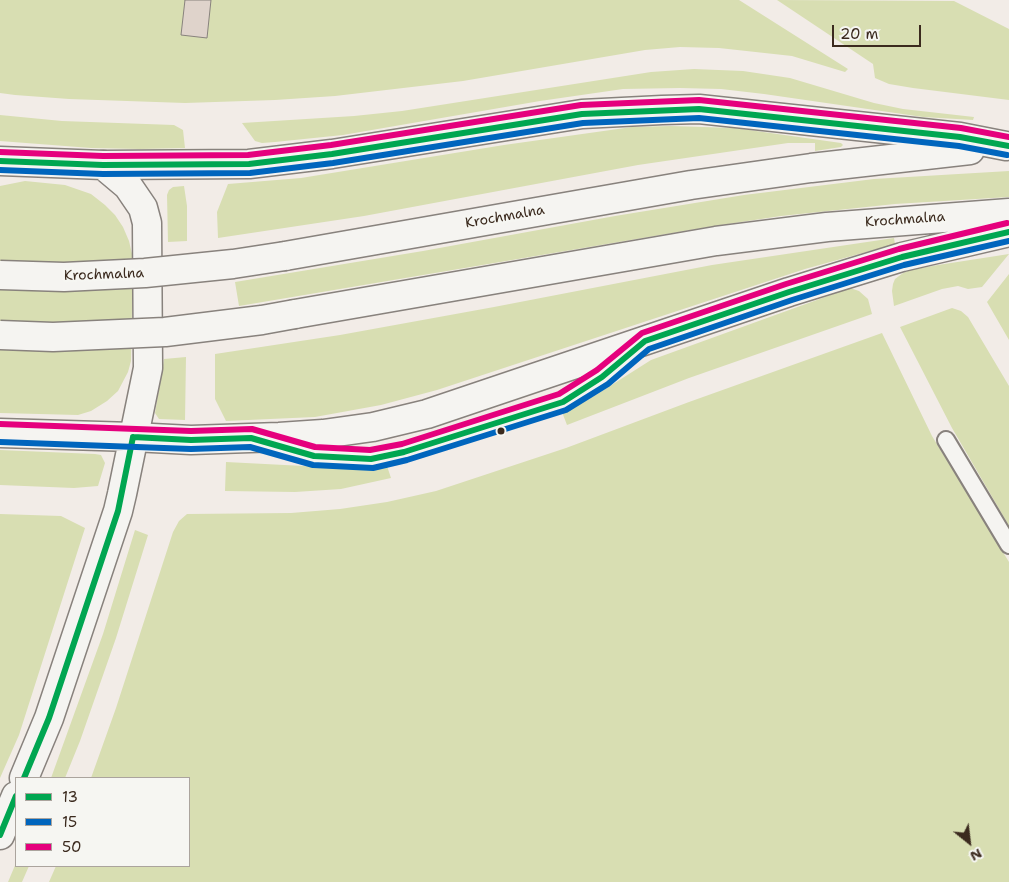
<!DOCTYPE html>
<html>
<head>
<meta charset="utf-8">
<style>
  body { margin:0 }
  #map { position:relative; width:1009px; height:882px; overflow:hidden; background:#f2ece7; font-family:"Shantell Sans",sans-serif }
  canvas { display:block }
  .legend { position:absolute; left:15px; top:777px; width:175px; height:90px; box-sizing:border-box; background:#f6f6f2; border:1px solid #aba49d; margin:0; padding:6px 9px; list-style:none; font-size:15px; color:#3b2a1e }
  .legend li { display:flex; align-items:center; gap:10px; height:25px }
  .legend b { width:25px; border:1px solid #aba49d }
  .north { position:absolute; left:944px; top:817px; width:50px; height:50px; -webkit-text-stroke:4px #f6f6f2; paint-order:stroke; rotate:151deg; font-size:14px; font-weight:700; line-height:20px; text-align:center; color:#3b2a1e }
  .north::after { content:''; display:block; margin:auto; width:18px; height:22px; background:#3b2a1e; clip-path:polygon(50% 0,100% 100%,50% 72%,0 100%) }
  .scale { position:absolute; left:832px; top:25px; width:89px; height:22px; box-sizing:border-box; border:2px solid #3b2a1e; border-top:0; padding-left:6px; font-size:15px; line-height:18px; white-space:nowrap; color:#3b2a1e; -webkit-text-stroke:4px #f6f6f2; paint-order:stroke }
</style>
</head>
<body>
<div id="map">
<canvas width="1009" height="882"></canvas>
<ul class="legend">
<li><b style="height:6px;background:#00a651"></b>13</li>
<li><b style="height:6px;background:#0065bd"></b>15</li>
<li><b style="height:6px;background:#e5007d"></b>50</li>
</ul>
<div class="north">N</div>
<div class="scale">20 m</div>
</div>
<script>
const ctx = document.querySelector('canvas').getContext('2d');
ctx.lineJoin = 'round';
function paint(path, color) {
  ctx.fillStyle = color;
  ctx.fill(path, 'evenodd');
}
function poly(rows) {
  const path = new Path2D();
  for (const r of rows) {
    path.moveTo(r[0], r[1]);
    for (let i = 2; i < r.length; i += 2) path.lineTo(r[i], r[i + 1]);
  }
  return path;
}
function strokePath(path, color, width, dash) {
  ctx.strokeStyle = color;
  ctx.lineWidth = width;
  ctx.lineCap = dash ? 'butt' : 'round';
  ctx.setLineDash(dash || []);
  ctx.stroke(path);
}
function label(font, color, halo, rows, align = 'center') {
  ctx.font = font + ' "Shantell Sans",sans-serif';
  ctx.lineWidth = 5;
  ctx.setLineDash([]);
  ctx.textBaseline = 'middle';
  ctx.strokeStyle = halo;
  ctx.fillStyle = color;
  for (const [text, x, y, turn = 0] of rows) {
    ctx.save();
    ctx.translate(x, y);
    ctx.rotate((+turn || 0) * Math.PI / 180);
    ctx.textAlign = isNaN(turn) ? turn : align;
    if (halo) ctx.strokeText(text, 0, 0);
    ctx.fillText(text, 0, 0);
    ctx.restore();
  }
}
const green = poly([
  [0,0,739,0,848,69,845,72,792,56,719,48,680,47,645,50,463,81,335,96,275,100,185,103,69,99,15,95,0,93],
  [777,0,954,1,1009,29,1009,100,913,88,889,84,875,78,873,64],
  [694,69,743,71,790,78,874,103,903,109,974,117,973,120,923,117,764,94,721,89,680,88,623,89,540,101,343,135,275,142,262,143,255,141,242,123,354,116,402,111,651,72],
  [0,115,62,121,174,125,183,130,185,148,140,149,91,148,0,141],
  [671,126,735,128,841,143,843,145,841,147,815,151,815,143,788,143,638,165,364,216,218,238,217,212,228,184,301,178,504,145,632,127],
  [1009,171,1009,197,895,204,781,216,708,227,239,306,235,282,423,251,615,216,744,195,874,179],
  [25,181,65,185,91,194,105,205,115,215,123,227,129,241,133,258,131,361,128,372,118,391,107,401,91,411,78,415,0,413,0,186],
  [184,186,187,206,187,241,168,242,167,195,169,190,173,187],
  [894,238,895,244,805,269,437,390,381,405,315,417,226,421,215,399,215,354,340,335,494,307,712,265],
  [1009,254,982,287,968,289,958,286,942,289,894,306,892,291,893,284,895,279,903,273,910,270,938,265],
  [1009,274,1009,340,987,302],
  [850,288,859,291,868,299,872,314,689,378,567,425,562,412,578,405,599,393,651,360],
  [952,308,961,311,968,317,1009,386,1009,526,952,428,900,327],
  [882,333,932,436,1009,562,1009,882,49,882,56,866,189,866,189,778,91,778,116,708,173,532,179,521,187,514,291,513,340,509,387,502,436,491,566,448,689,402],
  [186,357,185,420,159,419,155,413,164,359],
  [0,450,95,454,101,455,105,463,98,486,74,488,0,485],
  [226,462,343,468,387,466,391,478,341,489,295,492,225,491],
  [0,514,61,516,85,528,19,735,0,778],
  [135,530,148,535,116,638,80,741,65,778,51,778,103,634],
  [16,863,16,866,29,866,22,882,8,882]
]);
const building = poly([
  [185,0,211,0,207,38,181,35,185,0]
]);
const service = poly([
  [946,440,1009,545],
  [272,444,314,456,371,459,404,452,563,402,602,377,635,350]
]);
const secondary = poly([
  [0,161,103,165,128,186,143,208,147,223,148,368,122,494,118,511,49,718,24,778],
  [0,433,133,437],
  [0,835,16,796]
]);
const primary = poly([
  [103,165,249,164,332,154,582,114,662,110,699,109,820,122,960,137,1006,146],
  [285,256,691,185,811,168,970,150],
  [295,314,716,241,827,227,1009,213],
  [133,437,191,440,279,437,323,434,373,427,427,414,789,292,902,257,1009,232]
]);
const primaryBridge = poly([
  [0,275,64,277,145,273,233,264,285,256],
  [0,335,53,337,165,332,262,320,295,314]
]);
const bus1 = poly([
  [0,161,103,165,249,164,332,154,582,114,699,109,960,137,1009,146],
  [133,437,191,440,251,438,314,456,371,459,404,452,563,402,602,377,645,341,789,292,902,257,1009,232],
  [24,778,49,718,118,511,133,437],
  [0,835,16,796]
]);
const bus2 = poly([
  [0,170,103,174,250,173,333,163,583,123,699,118,959,146,1007,155],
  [0,442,191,449,250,447,313,465,373,468,407,460,566,410,608,384,649,349,792,300,904,265,1009,241]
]);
const bus3 = poly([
  [0,152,103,156,248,155,331,145,581,105,699,100,961,128,1009,137],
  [0,424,191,431,252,429,315,447,370,450,402,444,559,394,597,370,642,333,786,284,899,249,1007,223]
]);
const markers = [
  [501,431,4.5,"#3b2a1e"]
];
const streetNames = [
  ["Krochmalna",505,217,-10],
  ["Krochmalna",905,220,-4],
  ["Krochmalna",104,275,-2]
];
paint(green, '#d8deb2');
paint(building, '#dfd3cb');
strokePath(building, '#88827d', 1);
strokePath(service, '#88827d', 20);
strokePath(secondary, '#88827d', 31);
strokePath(primary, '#88827d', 31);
strokePath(service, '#f5f4f1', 16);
strokePath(secondary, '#f5f4f1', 28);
strokePath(primary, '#f5f4f1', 28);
strokePath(primaryBridge, '#88827d', 31, []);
strokePath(primaryBridge, '#f5f4f1', 28);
strokePath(bus1, '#00a651', 6);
strokePath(bus2, '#0065bd', 6);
strokePath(bus3, '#e5007d', 6);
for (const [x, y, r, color] of markers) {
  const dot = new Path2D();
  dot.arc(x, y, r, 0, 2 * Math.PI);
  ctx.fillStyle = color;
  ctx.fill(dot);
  strokePath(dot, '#f6f6f2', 2);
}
label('14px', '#3b2a1e', '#f6f6f2', streetNames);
</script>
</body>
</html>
